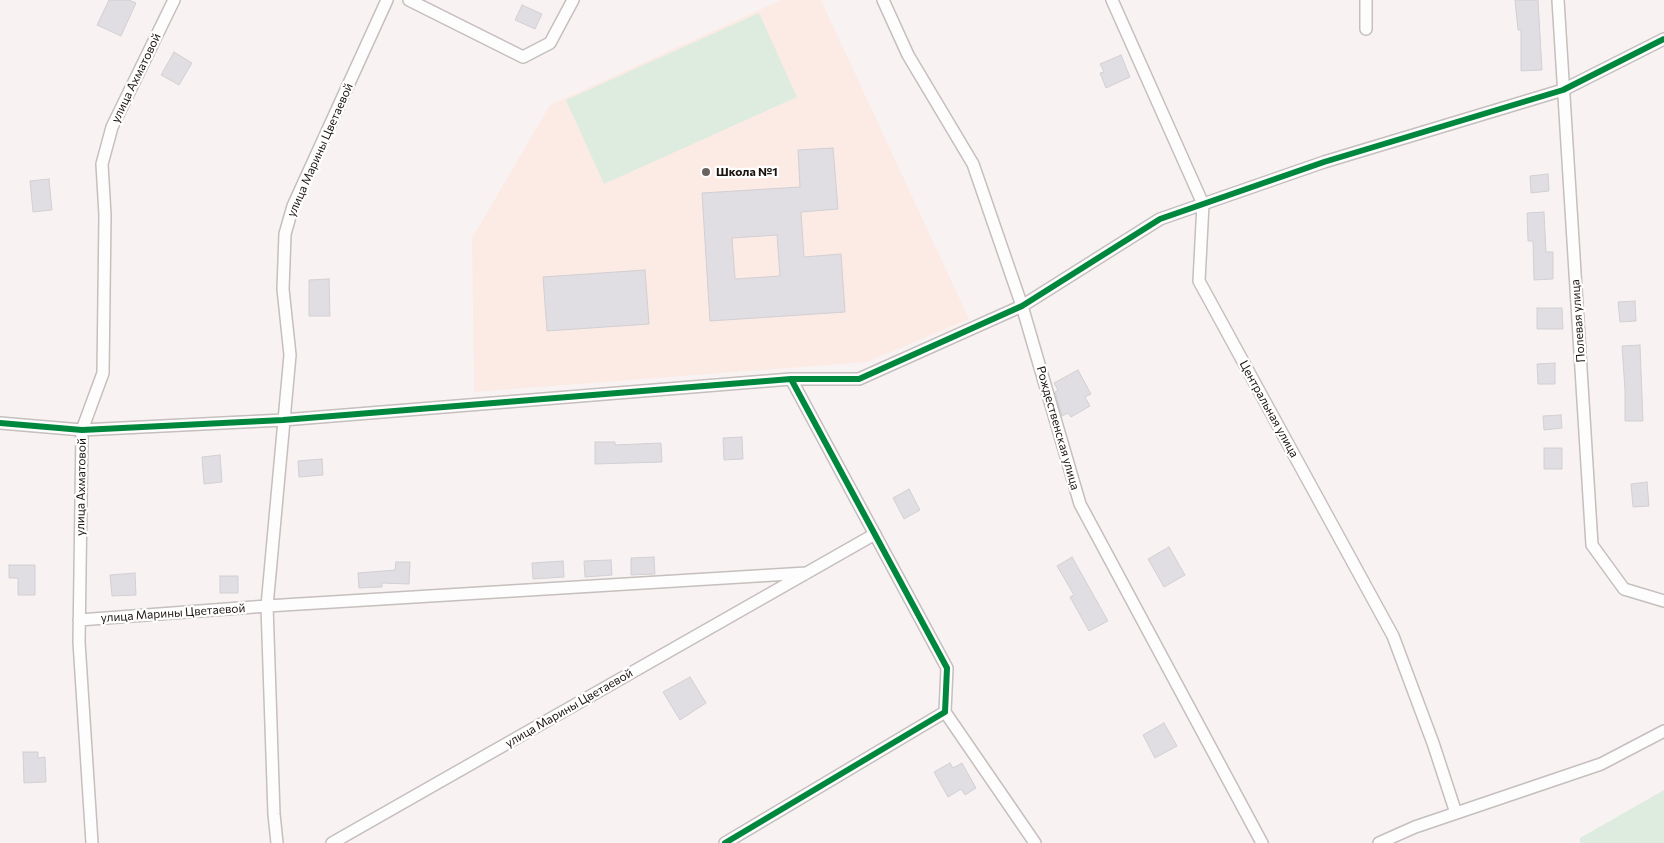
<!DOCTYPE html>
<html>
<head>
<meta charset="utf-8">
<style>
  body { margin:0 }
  canvas { display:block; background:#f8f3f2 }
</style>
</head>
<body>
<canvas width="1664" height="843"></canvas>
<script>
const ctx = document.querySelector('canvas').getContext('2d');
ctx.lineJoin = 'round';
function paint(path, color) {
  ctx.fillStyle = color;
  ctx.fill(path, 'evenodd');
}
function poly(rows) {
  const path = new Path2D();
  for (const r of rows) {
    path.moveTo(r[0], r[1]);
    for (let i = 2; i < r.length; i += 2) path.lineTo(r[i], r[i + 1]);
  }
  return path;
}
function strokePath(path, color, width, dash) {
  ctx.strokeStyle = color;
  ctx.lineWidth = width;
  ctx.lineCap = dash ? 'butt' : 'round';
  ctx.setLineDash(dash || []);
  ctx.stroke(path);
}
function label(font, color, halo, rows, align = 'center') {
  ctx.font = font + ' Commissioner,sans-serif';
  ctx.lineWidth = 4.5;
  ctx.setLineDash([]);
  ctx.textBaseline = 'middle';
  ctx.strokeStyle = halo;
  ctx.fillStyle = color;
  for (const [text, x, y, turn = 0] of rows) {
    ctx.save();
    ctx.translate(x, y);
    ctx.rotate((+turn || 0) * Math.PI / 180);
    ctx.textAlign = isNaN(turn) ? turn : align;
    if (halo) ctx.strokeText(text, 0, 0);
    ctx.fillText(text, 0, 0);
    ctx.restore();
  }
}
const built = poly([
  [781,0,821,0,969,319,867,362,474,392,472,238,550,105]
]);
const green = poly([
  [759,13,797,97,604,184,566,100],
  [1664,790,1664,843,1580,843,1580,838]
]);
const building = poly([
  [109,0,129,0,136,3,121,36,97,25,109,0],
  [1515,0,1538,0,1542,70,1521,71,1521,30,1518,30,1515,0],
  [522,5,542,14,535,29,515,20,522,5],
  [174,52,192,63,179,85,161,75,174,52],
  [1121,55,1130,77,1106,88,1100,73,1104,72,1100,64,1121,55],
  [833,148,838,209,801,212,804,257,841,254,845,312,710,321,702,193,800,187,798,150,833,148],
  [777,235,780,276,735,279,732,238,777,235],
  [1548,174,1549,191,1531,193,1530,176,1548,174],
  [49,179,52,210,33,212,30,181,49,179],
  [1544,212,1546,252,1553,252,1553,279,1534,280,1533,241,1528,241,1527,213,1544,212],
  [645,270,649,324,547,331,543,277,645,270],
  [329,279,330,316,309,316,309,280,329,279],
  [1635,301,1636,321,1620,322,1618,302,1635,301],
  [1537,308,1562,308,1563,329,1537,329,1537,308],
  [1640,345,1643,421,1625,421,1625,390,1622,346,1640,345],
  [1555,363,1555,384,1538,384,1537,364,1555,363],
  [1078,370,1091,394,1085,397,1090,406,1071,417,1068,413,1062,416,1055,392,1058,390,1054,383,1078,370],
  [1561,415,1562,428,1544,430,1543,416,1561,415],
  [742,437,743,459,724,460,723,438,742,437],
  [595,442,615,442,615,445,661,443,662,462,595,464,595,442],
  [1544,448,1562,448,1562,469,1544,469,1544,448],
  [220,455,222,482,204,484,202,457,220,455],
  [322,459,323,475,299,477,298,461,322,459],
  [1647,482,1649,506,1633,507,1631,484,1647,482],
  [909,489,920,510,904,519,893,498,909,489],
  [1169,547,1185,575,1164,587,1148,559,1169,547],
  [654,557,655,574,631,575,631,558,654,557],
  [1072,557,1108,621,1089,631,1070,597,1074,595,1057,566,1072,557],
  [611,560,612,575,585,577,584,561,611,560],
  [563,561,564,577,533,579,532,563,563,561],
  [396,562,410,562,409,584,382,583,382,587,359,588,358,573,395,570,396,562],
  [9,565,35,565,35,595,18,595,18,578,9,578,9,565],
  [135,573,136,595,112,596,110,575,135,573],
  [220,576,238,576,238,593,220,593,220,576],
  [690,677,706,703,680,720,663,692,690,677],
  [1164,723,1177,746,1155,758,1143,735,1164,723],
  [23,752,38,752,38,758,45,757,46,782,24,783,23,752],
  [950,763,953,768,962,763,976,788,965,795,961,789,948,797,934,772,950,763]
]);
const minor = poly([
  [409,0,523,57,550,43,573,0],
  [883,0,908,55,973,164,1022,306,1080,504,1262,843],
  [1112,0,1203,204,1199,281,1393,636,1433,743,1456,813],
  [1366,0,1366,29],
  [1558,0,1592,545,1624,589,1664,601],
  [791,379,859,379,1022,306,1160,219,1324,162,1563,90,1664,39],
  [0,423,82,430,283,420,791,379,947,668,945,712,725,843],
  [79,620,267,606,806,573],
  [945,712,1035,843],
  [92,843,79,642,82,430,103,373,105,215,102,164,112,127,174,0],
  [277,843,274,814,267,606,290,355,283,289,285,234,293,206,387,0],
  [332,843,875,534],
  [1379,843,1415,827,1601,764,1664,731]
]);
const cycleway = poly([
  [791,379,859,379,1022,306,1160,219,1324,162,1563,90,1664,39],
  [0,423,82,430,283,420,791,379,947,668,945,712,725,843]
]);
const markers = [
  [706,172,5,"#696260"]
];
const streetNames = [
  ["улица Ахматовой",136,78,-64],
  ["улица Марины Цветаевой",320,150,-66],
  ["Полевая улица",1578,321,-94],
  ["Центральная улица",1269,409,61],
  ["Рождественская улица",1058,428,74],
  ["улица Ахматовой",81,487,-89],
  ["улица Марины Цветаевой",173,613,-4],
  ["улица Марины Цветаевой",569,708,-30]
];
const poiNames = [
  ["Школа №1",716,172]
];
paint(built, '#fcebe5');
paint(green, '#ddecdf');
paint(building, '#e0dde3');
strokePath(building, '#d2d0d3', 1);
strokePath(minor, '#c5bfbd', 14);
strokePath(minor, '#fefdfd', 11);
strokePath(cycleway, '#00873e', 6);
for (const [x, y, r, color] of markers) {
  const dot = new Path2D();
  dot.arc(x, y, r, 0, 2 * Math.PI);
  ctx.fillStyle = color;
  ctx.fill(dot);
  strokePath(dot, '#fff', 2);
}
label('12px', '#1c1411', '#fff', streetNames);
label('bold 12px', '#1c1411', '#fff', poiNames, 'left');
</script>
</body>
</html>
